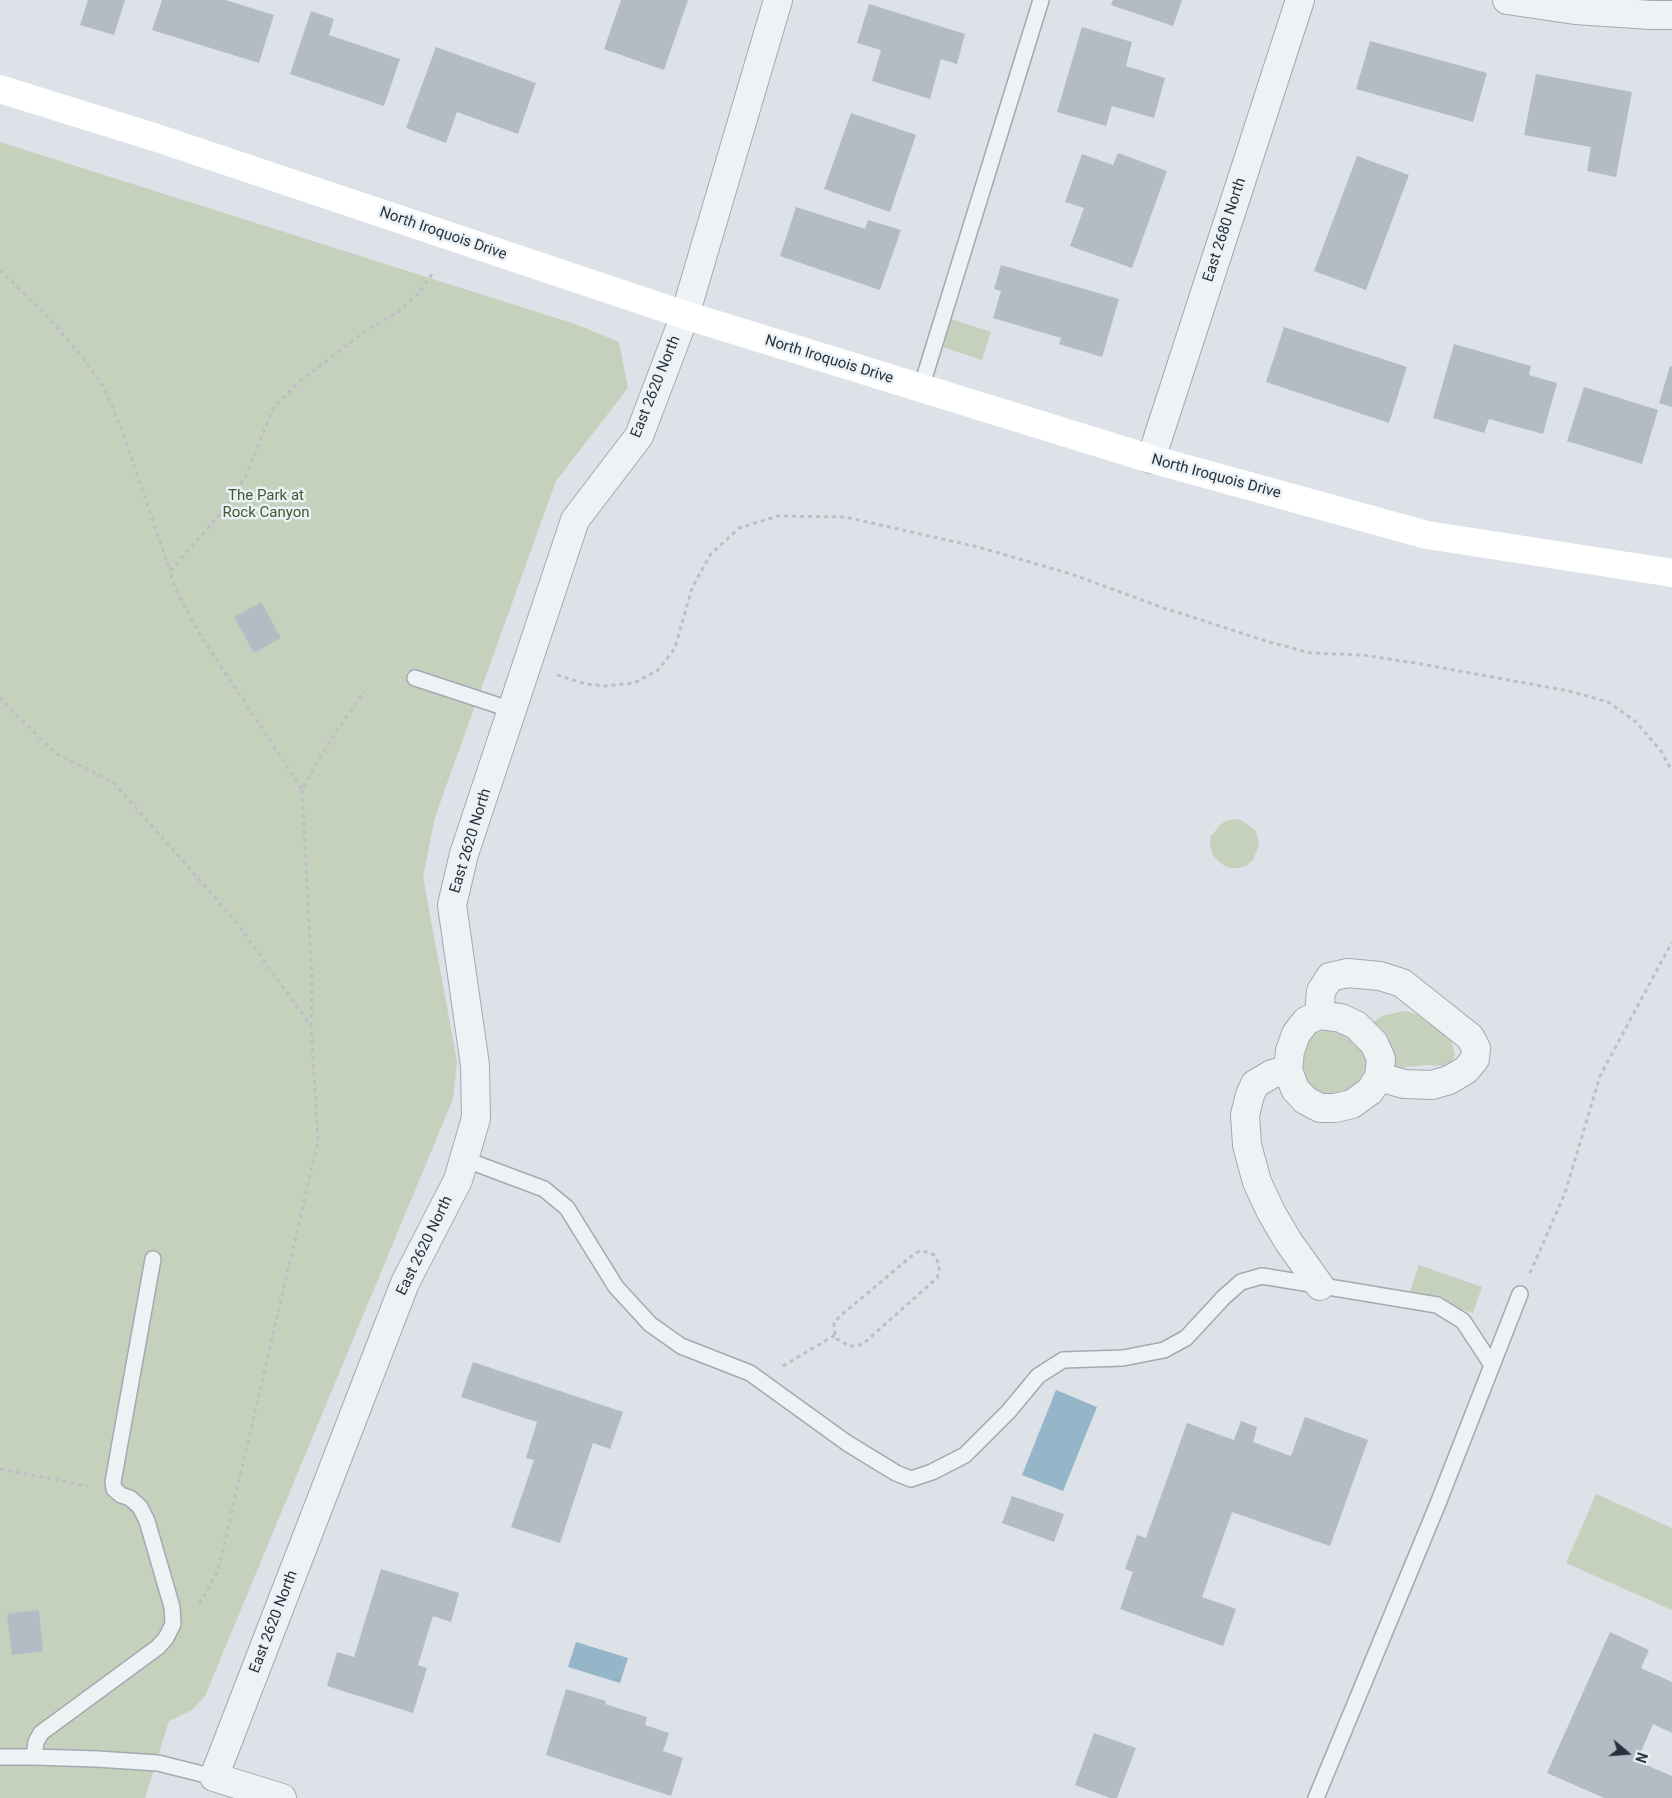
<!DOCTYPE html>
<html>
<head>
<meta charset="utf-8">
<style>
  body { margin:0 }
  #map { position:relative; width:1672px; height:1798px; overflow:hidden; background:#dce2e7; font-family:Roboto,sans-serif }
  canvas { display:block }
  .north { position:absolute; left:1602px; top:1728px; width:50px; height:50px; -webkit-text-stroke:4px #ebf1f5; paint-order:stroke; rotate:108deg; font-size:14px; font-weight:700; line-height:20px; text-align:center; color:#25323d }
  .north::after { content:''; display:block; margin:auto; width:18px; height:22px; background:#25323d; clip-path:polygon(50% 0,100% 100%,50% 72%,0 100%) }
</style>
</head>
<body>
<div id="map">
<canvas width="1672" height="1798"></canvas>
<div class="north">N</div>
</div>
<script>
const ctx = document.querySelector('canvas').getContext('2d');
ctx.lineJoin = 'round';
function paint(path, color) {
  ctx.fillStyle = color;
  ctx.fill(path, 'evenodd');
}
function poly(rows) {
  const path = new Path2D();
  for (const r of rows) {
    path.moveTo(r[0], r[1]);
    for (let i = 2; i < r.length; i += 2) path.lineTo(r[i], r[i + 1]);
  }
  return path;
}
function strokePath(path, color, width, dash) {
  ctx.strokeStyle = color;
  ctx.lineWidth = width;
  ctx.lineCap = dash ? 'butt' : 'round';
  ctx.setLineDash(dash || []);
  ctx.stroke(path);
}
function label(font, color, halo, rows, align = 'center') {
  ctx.font = font + ' Roboto,sans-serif';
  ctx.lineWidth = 5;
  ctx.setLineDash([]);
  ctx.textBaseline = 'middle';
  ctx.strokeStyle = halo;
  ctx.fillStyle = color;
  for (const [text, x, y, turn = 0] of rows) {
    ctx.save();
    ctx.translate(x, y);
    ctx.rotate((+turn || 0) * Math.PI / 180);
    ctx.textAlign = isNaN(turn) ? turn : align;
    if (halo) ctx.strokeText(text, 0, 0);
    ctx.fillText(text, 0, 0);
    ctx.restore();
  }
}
const green = poly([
  [0,142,575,324,619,342,628,388,556,481,435,817,423,877,457,1061,453,1099,205,1696,192,1710,169,1721,145,1798,0,1798],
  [951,319,991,332,982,360,943,347],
  [1236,819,1243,821,1255,830,1258,838,1259,845,1253,860,1247,865,1239,868,1230,868,1223,865,1216,859,1212,853,1210,844,1211,836,1221,824,1228,820],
  [1405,1011,1416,1014,1426,1021,1444,1029,1450,1036,1455,1054,1452,1062,1448,1066,1424,1065,1392,1069,1366,1027,1382,1016],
  [1316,1023,1353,1030,1374,1068,1338,1103,1303,1087,1298,1045],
  [1419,1265,1482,1287,1473,1313,1410,1292],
  [1596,1494,1672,1528,1672,1610,1566,1563]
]);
const water = poly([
  [1056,1390,1097,1407,1063,1491,1022,1475],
  [576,1642,628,1658,620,1683,568,1667]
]);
const building = poly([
  [88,0,125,0,114,35,80,25],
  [162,0,225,0,274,15,259,63,152,30],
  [621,0,688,0,664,70,604,49],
  [1113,0,1182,0,1173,26,1111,5],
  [869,4,965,34,957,64,941,59,930,99,872,81,881,50,857,43],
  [311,11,334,19,329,35,400,59,384,106,290,74],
  [1082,27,1132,42,1126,66,1165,78,1154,118,1112,106,1106,126,1057,112],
  [1370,41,1487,73,1473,122,1356,89],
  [436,47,536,83,518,134,457,112,446,143,406,128],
  [1536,74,1632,92,1616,177,1587,171,1591,147,1524,135],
  [851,113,916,135,890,212,824,189],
  [1118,153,1167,171,1132,268,1070,246,1084,208,1065,202,1082,154,1113,165],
  [1357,156,1409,175,1366,290,1314,271],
  [796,207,865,229,868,220,901,230,880,290,780,256],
  [1001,265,1119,299,1102,357,1059,344,1061,338,993,318,1001,291,994,289],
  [1284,327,1407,367,1389,423,1266,382],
  [1454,344,1531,366,1529,375,1557,383,1543,434,1489,419,1484,433,1433,418],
  [1670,366,1672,367,1672,407,1659,403],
  [1584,387,1658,410,1642,464,1567,441],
  [261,602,281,638,254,653,234,617],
  [473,1362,623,1412,610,1449,593,1443,560,1543,511,1527,534,1460,526,1458,537,1422,461,1397],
  [1305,1417,1368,1440,1330,1546,1232,1512,1202,1597,1236,1609,1223,1646,1120,1609,1133,1572,1125,1569,1137,1535,1146,1538,1187,1423,1234,1440,1241,1421,1257,1427,1253,1442,1291,1456],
  [1012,1496,1064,1514,1054,1542,1002,1523],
  [381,1569,459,1593,451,1622,433,1616,418,1665,427,1668,413,1713,327,1686,337,1652,354,1657],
  [39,1610,43,1651,12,1655,7,1614],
  [1610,1632,1649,1650,1641,1668,1672,1682,1672,1733,1653,1724,1637,1761,1672,1776,1672,1798,1604,1798,1547,1773],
  [566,1689,606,1701,605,1704,647,1717,645,1725,669,1733,663,1751,683,1758,671,1796,546,1755],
  [1094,1733,1136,1748,1117,1798,1110,1798,1075,1785]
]);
const path = poly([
  [0,270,48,317,83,358,103,386,122,430,170,571],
  [557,675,586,684,605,686,634,683,658,670,675,648,692,588,710,555,739,528,778,516,845,517,978,547,1071,574,1161,607,1269,642,1311,653,1363,655,1421,664,1569,691,1608,702,1635,721,1661,751,1672,771],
  [0,697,13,712,57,754,113,782,234,919,311,1026,318,1141,218,1571,203,1598,197,1606],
  [302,789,197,630,175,588,170,571,228,505,247,473,274,407,300,381,367,330,398,312,420,292,432,274],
  [311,1026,312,980,302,789,330,741,364,691],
  [1530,1273,1565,1193,1600,1076,1672,942],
  [783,1366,835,1335,837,1339,850,1346,858,1346,864,1343,937,1278,939,1272,939,1264,934,1255,928,1252,920,1251,914,1254,839,1317,834,1323,835,1335],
  [0,1469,88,1486]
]);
const lane = poly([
  [921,388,1041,0],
  [415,678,512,710],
  [464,1159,544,1189,567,1208,616,1287,650,1324,681,1346,750,1373,847,1443,896,1473,911,1479,932,1472,965,1455,1009,1411,1038,1376,1063,1360,1123,1358,1164,1350,1186,1338,1224,1297,1241,1282,1262,1276,1437,1305,1463,1321,1492,1365],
  [0,1757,34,1757,97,1759,158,1763,214,1777],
  [34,1757,36,1742,41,1733,158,1647,166,1638,173,1624,172,1607,147,1521,140,1507,130,1498,121,1495,114,1489,113,1482,153,1259],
  [1316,1798,1437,1506,1520,1294]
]);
const street = poly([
  [1507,0,1575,10,1651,15,1672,15],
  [1151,459,1300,0],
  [1319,1015,1321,991,1330,977,1348,973,1380,976,1402,983,1470,1037,1476,1048,1475,1059,1466,1070,1449,1080,1432,1085,1404,1084,1379,1077],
  [1319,1015,1341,1018,1356,1025,1374,1043,1381,1059,1379,1077,1370,1091,1352,1104,1335,1108,1320,1108,1305,1100,1295,1089,1288,1070,1290,1051,1296,1034,1306,1021,1319,1015],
  [1288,1070,1272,1074,1255,1084,1250,1095,1245,1115,1247,1145,1257,1182,1271,1212,1288,1241,1320,1286],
  [282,1798,214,1777,405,1283,458,1180,476,1118,475,1065,452,905,464,854,575,520,639,436,685,315,778,0]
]);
const secondary = poly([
  [0,89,157,138,685,315,1151,459,1427,535,1672,573]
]);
const streetNames = [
  ["East 2680 North",1225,230,-72],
  ["North Iroquois Drive",443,234,19],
  ["North Iroquois Drive",829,360,17],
  ["East 2620 North",656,387,-68],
  ["North Iroquois Drive",1216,477,15],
  ["East 2620 North",471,841,-73],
  ["East 2620 North",425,1246,-64],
  ["East 2620 North",274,1622,-69]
];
const parkNames = [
  ["The Park at",266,496],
  ["Rock Canyon",266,513]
];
paint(green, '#c5d1bd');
paint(water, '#95b6c9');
paint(building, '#b3bcc4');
strokePath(lane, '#a1aab1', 18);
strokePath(street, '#a1aab1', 30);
strokePath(path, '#bac0c5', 3, [4, 4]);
strokePath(lane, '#eff2f5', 15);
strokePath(street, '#eff2f5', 28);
strokePath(secondary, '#fff', 28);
label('15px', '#25323d', '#ebf1f5', streetNames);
label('15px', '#405a32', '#ebf1f5', parkNames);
</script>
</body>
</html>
